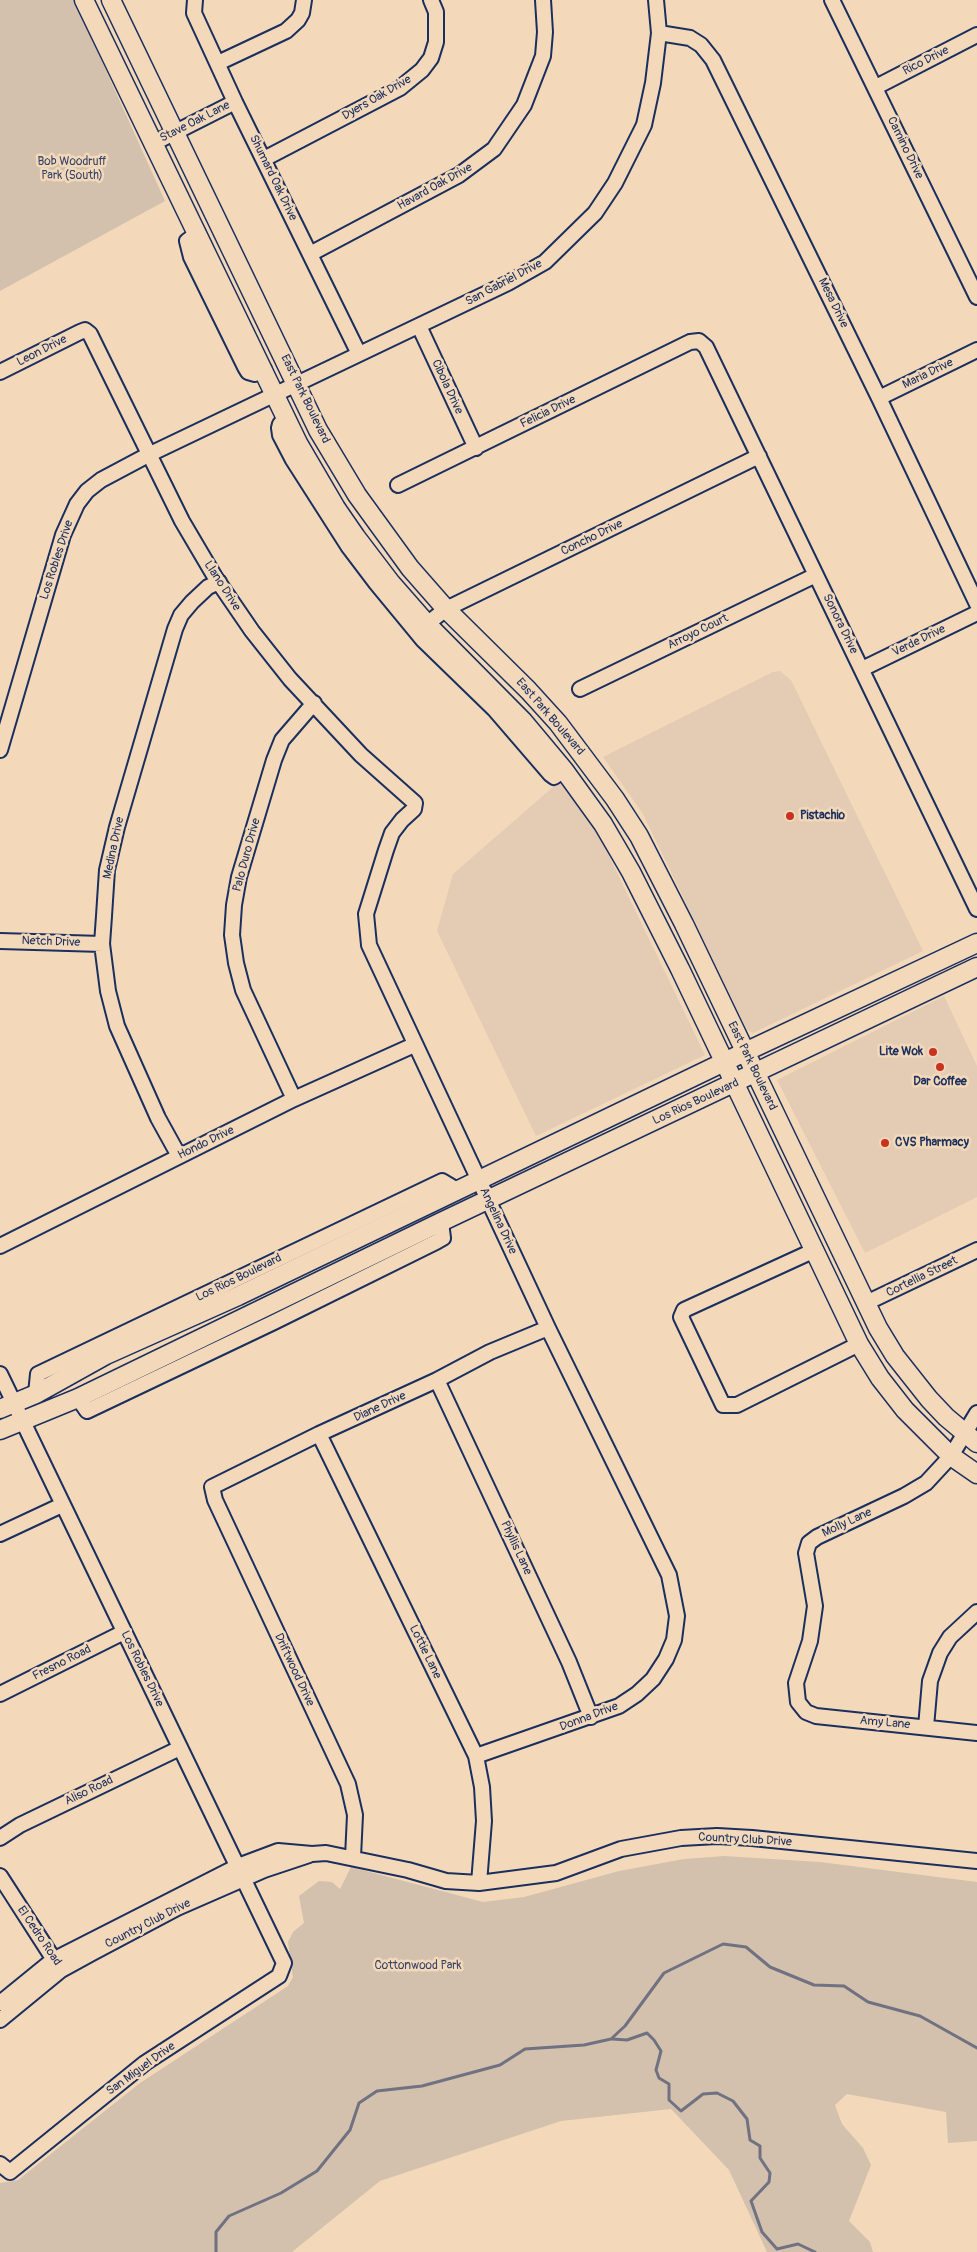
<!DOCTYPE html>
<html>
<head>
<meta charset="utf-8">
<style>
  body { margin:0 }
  canvas { display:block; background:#f3d9ba }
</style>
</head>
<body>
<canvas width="977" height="2252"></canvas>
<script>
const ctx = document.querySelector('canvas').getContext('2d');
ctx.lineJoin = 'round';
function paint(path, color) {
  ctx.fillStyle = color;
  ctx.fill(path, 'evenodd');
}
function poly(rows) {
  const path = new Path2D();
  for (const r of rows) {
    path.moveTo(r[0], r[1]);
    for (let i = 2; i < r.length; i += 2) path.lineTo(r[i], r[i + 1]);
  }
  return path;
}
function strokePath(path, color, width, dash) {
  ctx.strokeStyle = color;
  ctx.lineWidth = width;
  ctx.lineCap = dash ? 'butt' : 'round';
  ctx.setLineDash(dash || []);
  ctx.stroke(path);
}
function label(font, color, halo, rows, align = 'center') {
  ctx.font = font + ' Pangolin,sans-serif';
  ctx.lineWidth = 5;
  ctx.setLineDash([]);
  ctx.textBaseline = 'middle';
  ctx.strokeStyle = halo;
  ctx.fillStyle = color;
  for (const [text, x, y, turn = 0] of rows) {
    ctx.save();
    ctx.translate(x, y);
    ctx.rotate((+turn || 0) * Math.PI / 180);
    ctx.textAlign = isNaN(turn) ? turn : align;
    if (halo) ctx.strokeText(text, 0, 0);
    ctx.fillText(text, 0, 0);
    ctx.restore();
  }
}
const built = poly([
  [780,671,791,680,923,951,753,1033,747,1030,643,814,603,757,773,672],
  [561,780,596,829,705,1055,536,1136,437,931,453,874],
  [944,996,977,1066,977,1197,865,1253,777,1080]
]);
const green = poly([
  [0,0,74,0,165,201,0,291],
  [724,1856,820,1862,977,1882,977,2141,948,2143,946,2112,847,2094,835,2105,842,2124,863,2148,871,2165,849,2221,870,2242,873,2252,767,2252,729,2170,671,2109,561,2121,380,2181,292,2252,0,2252,0,2183,18,2180,140,2083,288,1986,293,1977,288,1942,293,1932,304,1923,299,1896,319,1881,332,1882,340,1889,351,1867,483,1902,524,1897,619,1871,684,1859]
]);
const stream = poly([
  [612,2039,627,2040,647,2033,654,2040,661,2051,656,2070,659,2078,669,2084,669,2100,681,2111,703,2094,717,2093,733,2101,747,2119,750,2140,760,2146,760,2158,770,2173,769,2182,751,2201,762,2232,777,2249,798,2244,815,2252],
  [216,2252,216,2232,229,2216,281,2193,317,2171,350,2130,359,2103,377,2091,422,2086,500,2065,525,2049,584,2045,611,2039,625,2026,664,1973,723,1944,746,1947,770,1967,814,1985,844,1986,868,2002,920,2016,977,2048]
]);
const minor = poly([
  [195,0,194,13,235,102,359,354],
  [832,0,977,297],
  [659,33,690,38,701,45,713,60,879,398,977,604],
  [218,63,286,31,298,20,302,13,304,0],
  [876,87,977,35],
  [154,143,235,102],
  [264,159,400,88,422,70,431,58,436,42,436,12,431,0],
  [198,233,187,241,191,257,245,367,248,372,255,374,264,369],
  [310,254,459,175,494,149,524,105,543,56,545,32,543,0],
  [419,326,476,448],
  [0,372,80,332,85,330,90,334,182,521,215,577,252,631,290,679,361,755,415,803,414,809,402,820,392,833,386,850,366,914,369,945,548,1328,669,1575,677,1616,674,1640,666,1659,653,1679,637,1694,619,1706,476,1756],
  [879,398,977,350],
  [287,418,280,424,279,428,280,435,293,460,348,546,376,583,423,640,494,709,550,774,554,777,564,770],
  [398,485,690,342,699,341,706,347,977,909],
  [427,624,446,609,759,456],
  [862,669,977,613],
  [580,689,816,575],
  [0,750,63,535,77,504,87,491,101,480,148,455,508,283,545,262,595,213,615,183,644,125,653,83,659,33,656,0],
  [0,941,102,944],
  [294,1099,243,990,236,963,232,935,234,905,239,877,274,760,282,740,314,703],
  [179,1156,158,1118,117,1026,108,991,102,944,104,916,107,870,117,827,175,629,181,615,192,602,208,587,219,582],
  [0,1246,294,1099,414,1045],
  [815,1250,684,1310,681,1317,723,1405,737,1405,859,1344],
  [866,1303,977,1250],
  [0,1374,284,1963,279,1976,145,2063,10,2172,0,2164],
  [437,1380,569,1662,591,1717],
  [36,1394,38,1374,442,1181,457,1190],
  [78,1398,87,1411,274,1322,436,1242,443,1238,441,1222],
  [977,1413,951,1456,926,1483,904,1496,817,1537,809,1543,806,1553,815,1606,810,1641,796,1683,798,1702,806,1712,816,1716,977,1733],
  [319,1434,476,1756,482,1787,484,1821,479,1883],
  [0,1534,62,1505],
  [0,1694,124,1632],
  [926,1727,930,1681,940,1653,950,1637,977,1612],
  [0,1838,20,1825,180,1748],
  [353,1857,355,1815,348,1784,215,1500,212,1487,319,1434,437,1380,490,1352,548,1328],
  [0,1876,58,1966],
  [0,2003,53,1960,238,1866,278,1851,312,1854,326,1853,408,1870,446,1881,479,1883,556,1873,621,1849,681,1838,717,1836,752,1838,977,1861],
  [0,2020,61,1970,92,1953,177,1908,264,1870,309,1855]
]);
const major = poly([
  [84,0,298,443,336,508,356,537,391,583,427,624,523,721,564,770,603,824,631,872,680,969,859,1344,880,1378,905,1410,951,1456,977,1474],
  [111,0,318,430,357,495,410,568,446,609,528,690,558,723,615,799,639,836,684,924,878,1328,895,1356,929,1399,946,1417,977,1443],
  [0,1409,36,1394,106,1355,238,1296,745,1052,977,943],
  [0,1430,78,1398,441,1222,977,967]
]);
const markers = [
  [790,816,5,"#c8321e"],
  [933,1052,5,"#c8321e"],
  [940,1067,5,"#c8321e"],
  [885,1143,5,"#c8321e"]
];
const streetNames = [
  ["Rico Drive",926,61,-27],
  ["Dyers Oak Drive",377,98,-30],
  ["Stave Oak Lane",195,122,-27],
  ["Camino Drive",905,148,64],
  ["Shumard Oak Drive",273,178,64],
  ["Havard Oak Drive",435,187,-29],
  ["San Gabriel Drive",504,283,-28],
  ["Mesa Drive",833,303,64],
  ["Leon Drive",42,351,-27],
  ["Maria Drive",928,374,-26],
  ["Cibola Drive",447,387,65],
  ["East Park Boulevard",305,399,64],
  ["Felicia Drive",548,412,-26],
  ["Concho Drive",592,538,-26],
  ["Los Robles Drive",57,560,-72],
  ["Llano Drive",222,586,57],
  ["Sonora Drive",840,624,64],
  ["Arroyo Court",698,632,-26],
  ["Verde Drive",919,641,-26],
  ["East Park Boulevard",550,717,49],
  ["Medina Drive",114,848,-78],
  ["Palo Duro Drive",247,855,-75],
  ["Netch Drive",51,942,2],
  ["East Park Boulevard",752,1066,64],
  ["Los Rios Boulevard",696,1102,-25],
  ["Hondo Drive",206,1143,-26],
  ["Angelina Drive",498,1221,65],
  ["Cortellia Street",922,1277,-26],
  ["Los Rios Boulevard",239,1278,-26],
  ["Diane Drive",380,1407,-25],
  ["Molly Lane",847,1523,-25],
  ["Phyllis Lane",516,1548,65],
  ["Lottie Lane",425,1652,64],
  ["Fresno Road",62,1663,-27],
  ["Los Robles Drive",142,1669,64],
  ["Driftwood Drive",294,1670,65],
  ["Donna Drive",589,1717,-21],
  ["Amy Lane",885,1723,5],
  ["Aliso Road",89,1791,-26],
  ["Country Club Drive",745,1840,3],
  ["Country Club Drive",148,1924,-27],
  ["El Cedro Road",39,1936,56],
  ["San Miguel Drive",141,2069,-36]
];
const parkNames = [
  ["Bob Woodruff",72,162],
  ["Park (South)",72,176],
  ["Cottonwood Park",418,1966]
];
const poiNames = [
  ["Pistachio",800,816],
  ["Lite Wok",923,1052,"right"],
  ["Dar Coffee",940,1082,"center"],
  ["CVS Pharmacy",895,1143]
];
paint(built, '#e3ccb3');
paint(green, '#d3c0ad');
strokePath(stream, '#707282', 3);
strokePath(minor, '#1b2f5e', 18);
strokePath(major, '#1b2f5e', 21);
strokePath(minor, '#f3d9ba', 14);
strokePath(major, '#f3d9ba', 18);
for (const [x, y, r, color] of markers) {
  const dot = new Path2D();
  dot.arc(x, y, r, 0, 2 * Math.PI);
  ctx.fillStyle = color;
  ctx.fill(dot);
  strokePath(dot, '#f3d9ba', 2);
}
label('12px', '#1b2f5e', '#f3d9ba', streetNames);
label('12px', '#37456a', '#f3d9ba', parkNames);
label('bold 12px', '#1b2f5e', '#f3d9ba', poiNames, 'left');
</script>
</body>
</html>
